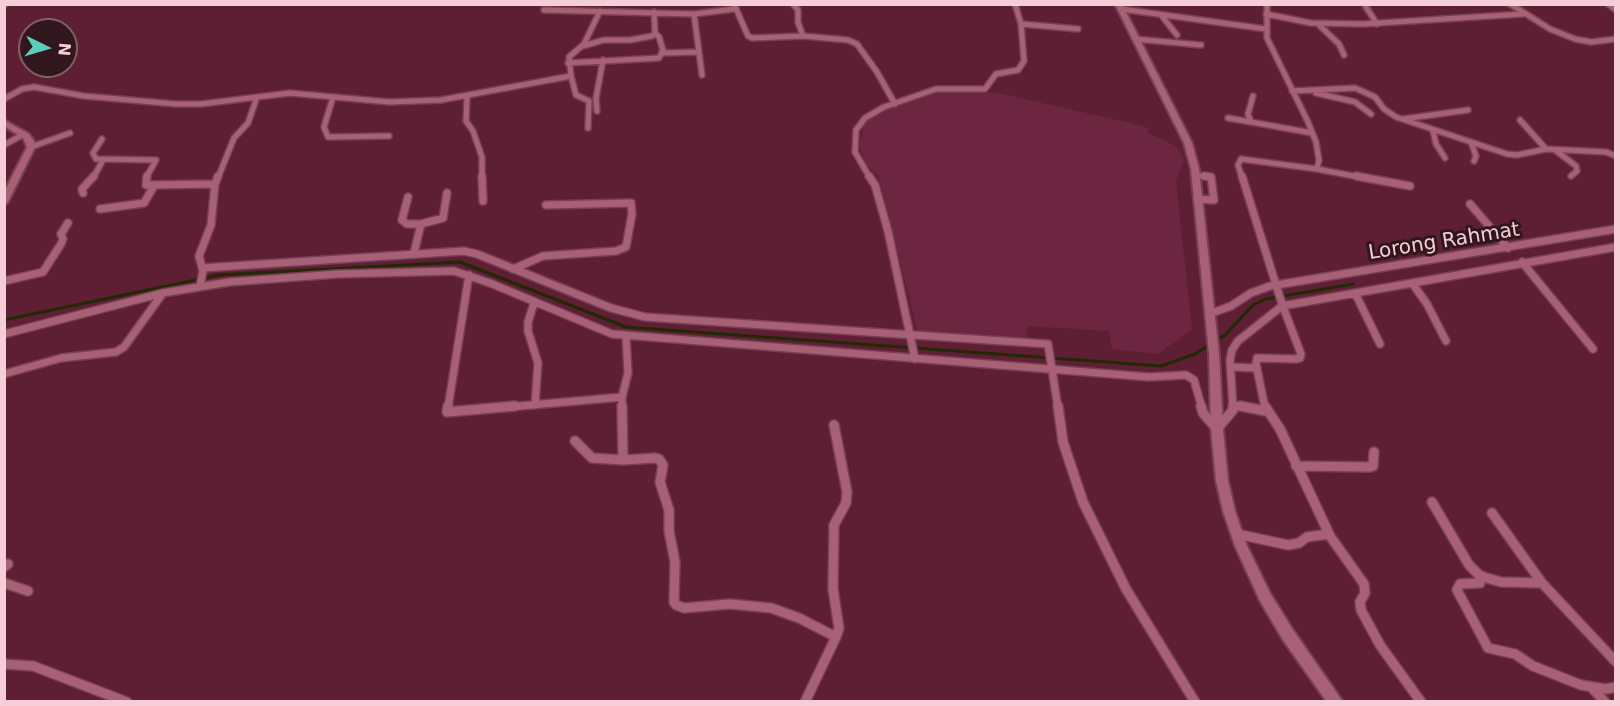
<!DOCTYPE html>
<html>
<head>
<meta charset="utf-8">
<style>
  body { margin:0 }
  #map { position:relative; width:1620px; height:706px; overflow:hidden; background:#5e1f35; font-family:"DejaVu Sans",sans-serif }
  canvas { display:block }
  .frame { position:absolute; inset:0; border:6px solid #f6ced8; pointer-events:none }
  .north { position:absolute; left:18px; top:18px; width:60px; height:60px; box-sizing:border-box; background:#32161e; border:2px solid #806068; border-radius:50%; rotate:95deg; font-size:16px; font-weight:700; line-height:24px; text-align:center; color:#f6ced8 }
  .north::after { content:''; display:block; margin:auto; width:21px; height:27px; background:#5bcebc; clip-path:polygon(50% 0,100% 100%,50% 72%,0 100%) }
</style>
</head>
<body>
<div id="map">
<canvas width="1620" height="706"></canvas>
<div class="frame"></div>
<div class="north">N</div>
</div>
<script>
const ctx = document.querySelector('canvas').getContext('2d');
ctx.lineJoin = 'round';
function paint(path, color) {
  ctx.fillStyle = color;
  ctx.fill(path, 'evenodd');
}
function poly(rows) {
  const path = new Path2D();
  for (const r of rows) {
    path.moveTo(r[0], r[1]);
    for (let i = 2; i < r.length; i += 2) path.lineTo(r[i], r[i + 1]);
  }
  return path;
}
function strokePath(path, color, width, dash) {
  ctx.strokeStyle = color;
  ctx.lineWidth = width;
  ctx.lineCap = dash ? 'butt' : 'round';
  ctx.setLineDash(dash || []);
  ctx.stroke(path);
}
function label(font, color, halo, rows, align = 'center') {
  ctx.font = font + ' "DejaVu Sans",sans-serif';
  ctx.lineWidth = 6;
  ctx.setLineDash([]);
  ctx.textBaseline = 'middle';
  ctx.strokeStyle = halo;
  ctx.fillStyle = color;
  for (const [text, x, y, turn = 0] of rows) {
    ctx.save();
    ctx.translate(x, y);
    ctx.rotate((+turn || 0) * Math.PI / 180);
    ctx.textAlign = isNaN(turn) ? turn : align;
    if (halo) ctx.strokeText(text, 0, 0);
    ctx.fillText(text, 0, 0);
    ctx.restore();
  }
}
const built = poly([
  [943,91,998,93,1131,123,1149,128,1147,133,1176,146,1184,159,1176,181,1192,329,1158,354,1112,349,1109,331,1027,326,1027,342,918,332,878,175,866,165,859,145,865,121,887,108]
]);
const stream = poly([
  [4,320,219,275,460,262,626,327,1161,366,1195,354,1225,335,1253,305,1266,299,1353,284]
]);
const streetFar2 = poly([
  [734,4,748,36,752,38,803,36,848,40,857,44,877,72,895,104],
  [793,4,798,10,798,22,803,36],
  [1510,4,1550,29,1575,39,1591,42,1616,39],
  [1608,4,1616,10],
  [1366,7,1377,24],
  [1121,9,1266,29],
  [544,10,694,14,735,9],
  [694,14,702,75],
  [1266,14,1311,23,1363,24,1523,14],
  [1161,15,1177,35],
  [1021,24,1078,29],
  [1318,24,1339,44,1344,55],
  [1135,39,1201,45],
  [583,46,604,40,630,40,652,36,655,33,654,12],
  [663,53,698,52],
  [568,63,659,58,663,50,659,37,655,33],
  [571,76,576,95,589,101,588,128],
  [1292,91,1355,88,1375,97,1384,109,1396,117,1507,154,1517,155,1546,149,1606,152,1616,156],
  [1316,93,1355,102,1371,114],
  [1253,96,1248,114,1251,122,1312,133],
  [333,97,324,127,328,137,389,136],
  [467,97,466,121,473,131,482,157,482,178],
  [4,99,22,89,34,87,84,96,176,104,201,104,290,93,389,102,441,100,571,76,569,57,584,44,600,11],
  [597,111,596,98,603,60],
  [1228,118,1251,122],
  [1403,119,1468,110],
  [1520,120,1546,149],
  [1433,131,1436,144,1445,158],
  [102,139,93,153,96,159,156,160,146,178],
  [1471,142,1476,156,1474,161],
  [4,145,24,134],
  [31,147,70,133],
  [1555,150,1576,166,1577,171,1571,176],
  [1317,169,1364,178],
  [1195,175,1211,178],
  [93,178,103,160],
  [218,178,234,138,248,123,257,97],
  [870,178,855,152,856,130,865,118,884,107,936,89,985,89,996,74,1018,70,1024,61,1021,24,1015,4],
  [1242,178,1238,165,1241,159,1317,169,1319,160,1316,142,1308,122,1267,38,1267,4]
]);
const streetFar1 = poly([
  [147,176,146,185,215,184],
  [482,176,483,201],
  [869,176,875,185,888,231,915,359],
  [1242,176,1282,304,1301,354,1300,358,1296,359,1257,358,1256,364,1265,408],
  [1356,176,1410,186],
  [83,193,82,189,94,176],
  [408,197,402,220,407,224,421,224,414,253],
  [1197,199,1214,200,1211,177,1204,176],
  [1470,204,1508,248],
  [100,209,144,203,154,186],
  [421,224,443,218,447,193],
  [1522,262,1593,349],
  [202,268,464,251,477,254,611,308,645,317,1048,344,1058,408],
  [513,269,543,256,616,251,626,247,632,214,631,203,546,205],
  [4,281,43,272,61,244,63,239,61,234,68,223],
  [1412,283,1427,304,1446,341],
  [200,286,203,271,199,256,211,225,215,184,218,176],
  [1355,293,1380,344],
  [534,303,528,322,528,331,538,363,535,405],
  [1209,314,1231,306,1251,293,1270,286,1616,229],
  [4,334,163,293,229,282,338,274,454,271,490,283,612,334,1149,377,1186,375,1194,380,1202,408],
  [1231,367,1257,368],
  [4,374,61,358,116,352,124,347,163,293],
  [1234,405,1248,408],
  [448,408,469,275],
  [497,408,622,397],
  [622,408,622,397,628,373,626,336],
  [1233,408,1230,360,1232,350,1238,341,1282,306,1616,247]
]);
const street = poly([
  [448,406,447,412,515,406],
  [622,406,623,460,655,458,659,459,663,465,660,482,669,510,669,531,675,562,674,602,676,605,684,608,730,604,771,608,799,618,836,637,805,702],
  [1058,406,1063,442,1083,502,1126,589,1195,702],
  [1201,406,1203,413,1217,429,1233,410,1233,406],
  [1240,406,1266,411],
  [1265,406,1280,429,1330,536,1364,584,1365,593,1360,602,1361,610,1380,645,1421,702],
  [834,425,847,492,846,503,834,525,833,589,839,628,836,637],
  [575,441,592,458,623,460],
  [1296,466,1370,467,1373,466,1374,452],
  [1432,502,1469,565,1480,576,1501,582,1542,583],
  [1492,513,1542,583,1616,662],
  [1237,534,1288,545,1299,543,1307,537,1329,534],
  [4,567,8,564],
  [1482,576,1480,583,1460,584,1457,590,1488,648,1515,654,1533,666,1581,685,1606,689,1616,687],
  [4,583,28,591],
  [4,664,33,666,127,702],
  [1592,688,1605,702]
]);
const secondary = poly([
  [4,4,9,4,4,7,4,4],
  [1115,4,1122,4,1192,143,1199,169,1219,354,1223,429,1228,481,1235,511,1247,546,1270,593,1293,630,1343,702,1327,702,1283,640,1260,601,1235,546,1223,511,1216,481,1211,429,1209,354,1191,169,1184,143,1115,4],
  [4,120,29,134,34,141,35,147,8,202,4,205,4,192,27,147,23,138,4,126,4,120]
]);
const streetNames = [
  ["Lorong Rahmat",1444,242,-9]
];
paint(built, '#6c263f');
strokePath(stream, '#202901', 3);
strokePath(streetFar2, '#773f55', 8);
strokePath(streetFar1, '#773f55', 10);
strokePath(street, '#773f55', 12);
strokePath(secondary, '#773f55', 4);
strokePath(streetFar2, '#a76075', 5);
strokePath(streetFar1, '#a76075', 7);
strokePath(street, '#a76075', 9);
paint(secondary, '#a76075');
label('20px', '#f6ced8', '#32161e', streetNames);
</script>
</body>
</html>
